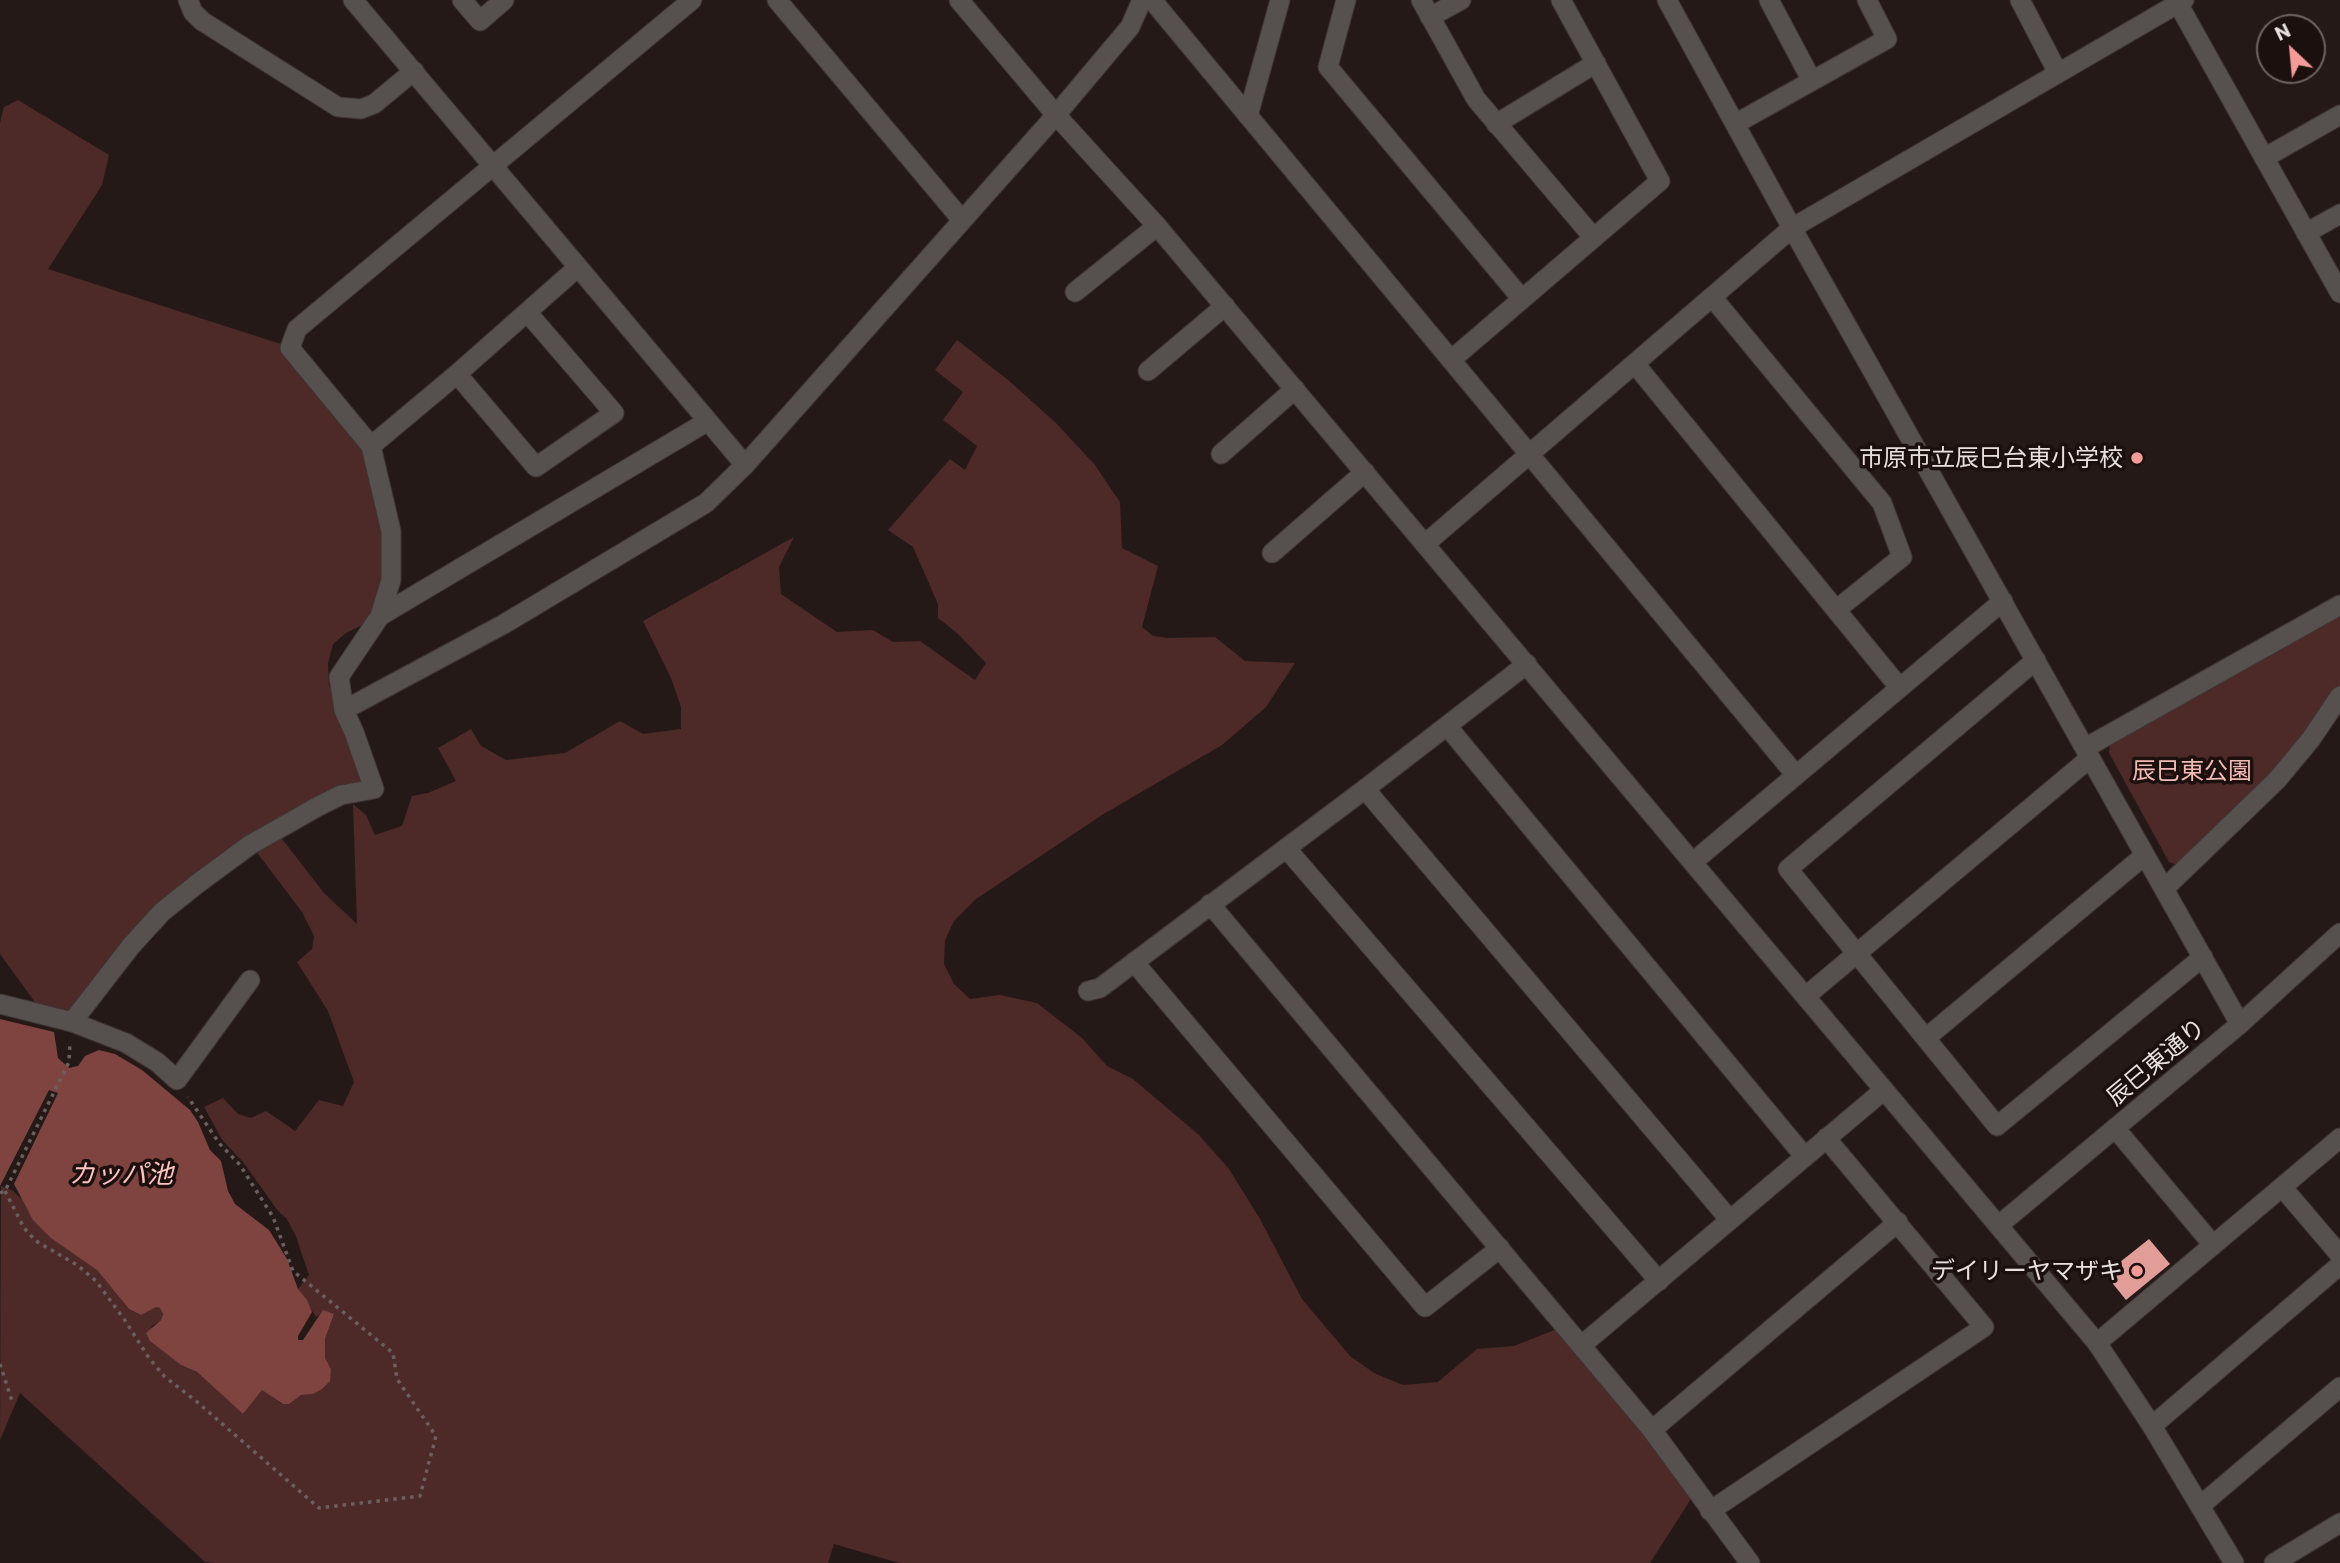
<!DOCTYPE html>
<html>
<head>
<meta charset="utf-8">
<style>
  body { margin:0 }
  #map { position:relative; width:2340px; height:1563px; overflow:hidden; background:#251918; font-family:Commissioner,sans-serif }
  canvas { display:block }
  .north { position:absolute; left:2256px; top:14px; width:70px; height:70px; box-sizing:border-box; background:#1c100f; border:2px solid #6e6362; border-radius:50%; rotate:334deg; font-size:19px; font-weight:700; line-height:28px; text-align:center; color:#e8dfdf }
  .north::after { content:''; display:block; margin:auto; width:24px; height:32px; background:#f59b97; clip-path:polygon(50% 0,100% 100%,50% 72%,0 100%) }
</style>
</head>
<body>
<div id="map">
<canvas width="2340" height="1563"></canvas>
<div class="north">N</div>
</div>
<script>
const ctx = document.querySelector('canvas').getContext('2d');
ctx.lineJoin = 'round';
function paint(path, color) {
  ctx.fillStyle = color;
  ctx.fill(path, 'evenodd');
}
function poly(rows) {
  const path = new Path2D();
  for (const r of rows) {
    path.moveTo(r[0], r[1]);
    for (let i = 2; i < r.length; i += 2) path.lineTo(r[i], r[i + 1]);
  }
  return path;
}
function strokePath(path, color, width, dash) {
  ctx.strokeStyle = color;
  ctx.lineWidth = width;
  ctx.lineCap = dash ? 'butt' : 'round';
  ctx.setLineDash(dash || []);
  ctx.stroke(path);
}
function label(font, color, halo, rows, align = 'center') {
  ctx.font = font + ' Commissioner,"Noto Sans JP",sans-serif';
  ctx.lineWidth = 7;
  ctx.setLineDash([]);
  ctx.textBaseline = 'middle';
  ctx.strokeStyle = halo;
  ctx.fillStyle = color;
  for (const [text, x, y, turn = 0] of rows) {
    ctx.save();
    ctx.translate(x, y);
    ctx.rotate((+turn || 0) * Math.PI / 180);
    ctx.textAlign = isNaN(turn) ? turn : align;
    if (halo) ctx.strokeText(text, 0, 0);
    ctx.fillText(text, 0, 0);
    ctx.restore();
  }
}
const green = poly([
  [18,100,109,155,102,185,48,269,287,346,364,449,383,503,388,566,368,622,346,633,333,644,328,663,329,685,340,706,362,784,244,840,71,1010,65,1013,37,1005,0,954,0,123,4,107],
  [957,340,1008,380,1056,423,1095,465,1107,483,1120,502,1122,548,1158,566,1142,627,1153,636,1169,638,1215,637,1245,661,1295,663,1266,707,1222,745,1102,815,976,899,954,921,945,940,944,964,954,984,970,999,1000,995,1037,1003,1082,1038,1107,1066,1133,1079,1199,1135,1229,1169,1260,1219,1302,1299,1350,1356,1374,1373,1403,1385,1438,1382,1477,1349,1514,1346,1559,1328,1645,1436,1691,1499,1650,1563,899,1563,834,1544,828,1563,215,1563,205,1562,20,1393,0,1440,1,1186,13,1191,23,1200,28,1211,97,1270,129,1309,141,1315,156,1306,160,1308,163,1314,161,1320,151,1327,181,1365,197,1372,243,1414,262,1389,282,1404,301,1395,313,1394,331,1369,325,1358,325,1339,334,1314,322,1313,316,1317,298,1289,309,1275,295,1234,286,1218,278,1211,243,1162,223,1141,204,1107,223,1098,238,1114,251,1118,266,1111,295,1131,319,1100,343,1106,354,1082,328,1011,297,962,312,949,314,936,302,912,255,850,279,835,324,893,357,924,353,804,366,815,375,835,402,826,412,796,428,793,456,781,438,748,471,729,481,746,506,760,565,753,620,721,643,734,681,729,681,707,671,678,643,621,794,537,779,567,781,594,837,632,873,630,893,642,920,641,975,680,986,663,957,633,938,618,938,604,913,547,888,530,950,459,965,470,977,446,943,420,963,392,935,370],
  [2340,615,2340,691,2308,737,2180,866,2169,862,2109,753,2110,744]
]);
const water = poly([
  [0,1019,54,1032,58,1058,69,1068,78,1066,85,1056,99,1050,115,1054,142,1070,190,1110,198,1122,210,1150,221,1161,228,1191,235,1204,269,1230,287,1259,298,1289,307,1300,312,1312,298,1336,298,1340,303,1340,323,1310,334,1314,325,1339,325,1358,331,1369,330,1381,322,1389,313,1394,301,1395,289,1404,283,1404,262,1390,243,1414,197,1372,181,1365,150,1341,146,1333,161,1320,163,1314,160,1308,156,1307,141,1315,129,1309,97,1270,51,1238,33,1220,14,1184,58,1093,49,1090,0,1186]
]);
const building = poly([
  [2149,1239,2170,1264,2126,1300,2105,1274]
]);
const path = poly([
  [5,1191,24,1228,36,1241,77,1265,96,1281,124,1319,149,1358,165,1377,196,1401,319,1508,420,1496,436,1436,397,1379,393,1353,293,1271,273,1217,240,1165,219,1143,188,1097],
  [0,1193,5,1191,69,1062,70,1042],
  [0,1364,13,1404]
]);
const minor = poly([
  [188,0,193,12,202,21,338,107,361,109,374,104,414,71],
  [353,0,745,465],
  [462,0,480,21,504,0],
  [777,0,962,220],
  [1152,0,1795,774],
  [1346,0,1328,67,1522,299],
  [1421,0,1476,99,1593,237],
  [1667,0,1792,228,2240,1024],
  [1769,0,1812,81],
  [2020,0,2058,73],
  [2176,0,2340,293],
  [1430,17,1461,0],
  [1248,116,1280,0],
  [1496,124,1596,63],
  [1735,124,1887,39,1867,0],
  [2264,158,2340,115],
  [2306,233,2340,214],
  [1075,292,1157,226],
  [1712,297,1882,503,1902,557,1836,610],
  [1451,360,1660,181,1561,0],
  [1635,364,1899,687],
  [1148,371,1225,306],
  [457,374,536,467,614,413,527,312],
  [371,446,457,374,578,267],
  [1221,454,1295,389],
  [1425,544,1792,228,2184,0],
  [1272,553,1365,472],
  [380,616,708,421],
  [2036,660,1788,869,1997,1126,2203,957],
  [344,710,504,624,706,503,745,465,1056,115],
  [1447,726,1805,1157],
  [2085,748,2340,605],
  [1365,789,1730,1220],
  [1286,848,1659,1281],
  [1693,862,2003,601],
  [2164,889,2277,780,2311,739,2340,696],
  [1210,904,1652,1430,1750,1563],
  [1134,962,1425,1307,1500,1248],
  [1088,991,1100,988,1365,789,1527,664],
  [1806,996,2090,758],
  [0,1004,72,1022,126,1043,157,1062,177,1080,250,980],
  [72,1022,131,946,162,912,197,884,250,845,317,807,341,795,374,789,354,732,344,710,339,677,380,616,391,580,391,531,371,446,290,348,297,329,692,0],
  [1926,1038,2145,855],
  [2115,1128,2213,1245],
  [2282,1187,2340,1255],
  [2097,1343,2340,1138],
  [1582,1345,1884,1090],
  [2152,1426,2340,1265],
  [1652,1430,1898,1222],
  [2200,1506,2340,1387],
  [1710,1511,1984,1327,1826,1138],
  [2274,1563,2340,1523]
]);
const tertiary = poly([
  [959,0,1056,115,1157,226,2097,1343,2152,1426,2234,1563],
  [1056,115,1130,27,1142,0],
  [1999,1225,2240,1024,2340,933]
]);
const markers = [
  [2137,458,7,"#f59b97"],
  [2137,1271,7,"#f59b97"]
];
const poiNames = [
  ["市原市立辰巳台東小学校",2123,458],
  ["デイリーヤマザキ",2123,1271]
];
const parkNames = [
  ["辰巳東公園",2192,771]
];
const streetNames = [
  ["辰巳東通り",2156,1062,-40]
];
const waterNames = [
  ["カッパ池",121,1174]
];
paint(green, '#4d2928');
paint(water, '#7f4340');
paint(building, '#e29d98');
strokePath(minor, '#403534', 21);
strokePath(tertiary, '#403534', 21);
strokePath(path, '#6b6060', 3.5, [3.5, 5]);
strokePath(minor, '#56504f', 19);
strokePath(tertiary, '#56504f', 19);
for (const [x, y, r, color] of markers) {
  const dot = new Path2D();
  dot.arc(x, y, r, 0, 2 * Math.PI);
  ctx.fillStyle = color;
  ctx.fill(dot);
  strokePath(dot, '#1c100f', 2.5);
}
label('24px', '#e8dfdf', '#1c100f', poiNames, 'right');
label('24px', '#f3b9b5', '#1c100f', parkNames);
label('24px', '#e8dfdf', '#1c100f', streetNames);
label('italic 26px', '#fec3bf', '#1c100f', waterNames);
</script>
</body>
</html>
